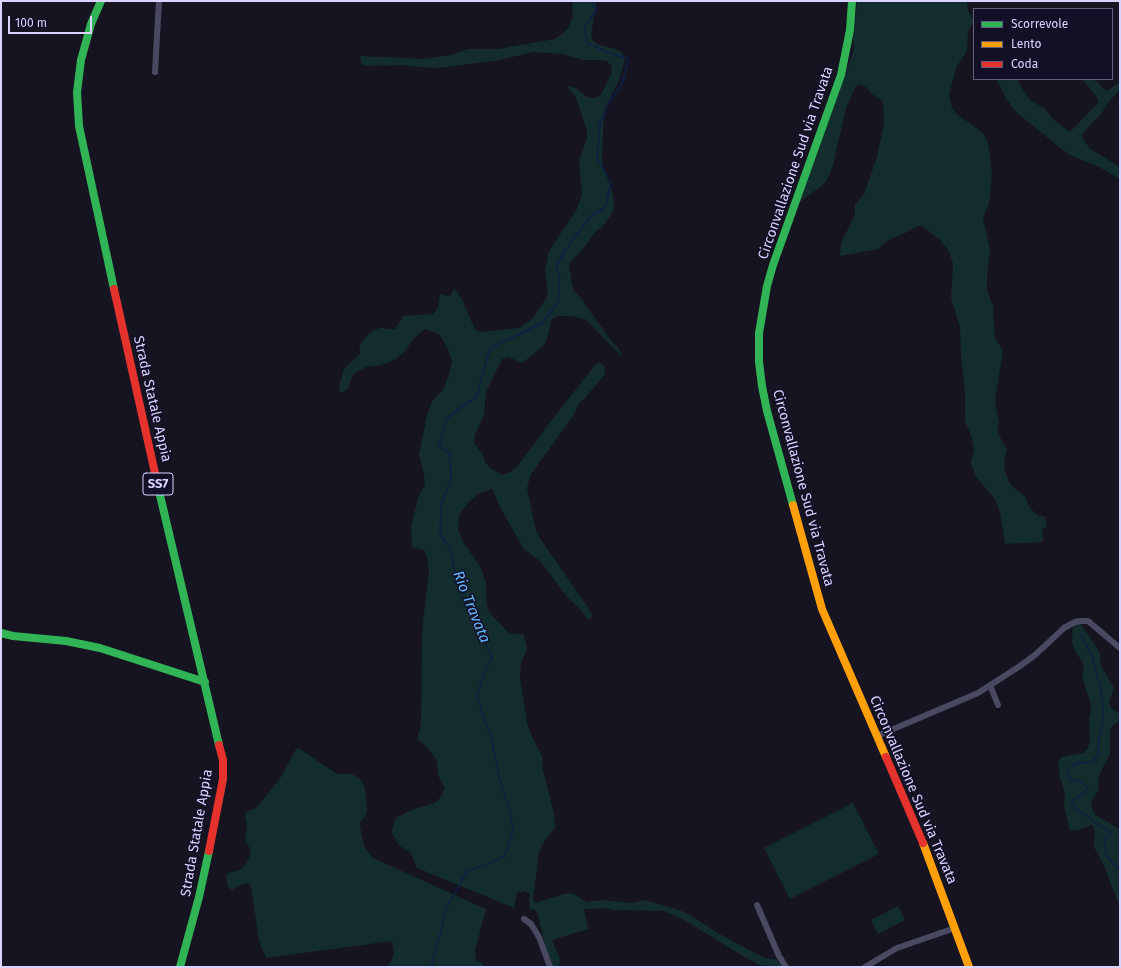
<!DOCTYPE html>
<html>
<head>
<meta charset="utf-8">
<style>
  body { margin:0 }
  #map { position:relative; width:1121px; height:968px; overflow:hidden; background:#161421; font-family:"Fira Sans",sans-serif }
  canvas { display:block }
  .frame { position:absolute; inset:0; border:2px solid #d9d4ff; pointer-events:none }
  .legend { position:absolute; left:973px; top:8px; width:140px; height:72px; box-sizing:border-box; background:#130f26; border:1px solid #625e7d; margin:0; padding:5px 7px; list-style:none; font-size:12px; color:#d9d4ff }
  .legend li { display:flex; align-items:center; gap:8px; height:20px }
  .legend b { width:20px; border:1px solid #625e7d }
  .scale { position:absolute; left:8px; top:16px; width:84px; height:18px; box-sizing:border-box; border:2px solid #d9d4ff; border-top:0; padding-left:5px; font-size:12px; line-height:14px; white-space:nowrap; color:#d9d4ff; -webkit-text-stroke:3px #130f26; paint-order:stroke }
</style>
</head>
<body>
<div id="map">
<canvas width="1121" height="968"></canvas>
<div class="frame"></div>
<ul class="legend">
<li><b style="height:5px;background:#30b455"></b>Scorrevole</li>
<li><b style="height:5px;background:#ff9f0a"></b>Lento</li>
<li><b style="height:5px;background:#e5322d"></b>Coda</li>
</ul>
<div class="scale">100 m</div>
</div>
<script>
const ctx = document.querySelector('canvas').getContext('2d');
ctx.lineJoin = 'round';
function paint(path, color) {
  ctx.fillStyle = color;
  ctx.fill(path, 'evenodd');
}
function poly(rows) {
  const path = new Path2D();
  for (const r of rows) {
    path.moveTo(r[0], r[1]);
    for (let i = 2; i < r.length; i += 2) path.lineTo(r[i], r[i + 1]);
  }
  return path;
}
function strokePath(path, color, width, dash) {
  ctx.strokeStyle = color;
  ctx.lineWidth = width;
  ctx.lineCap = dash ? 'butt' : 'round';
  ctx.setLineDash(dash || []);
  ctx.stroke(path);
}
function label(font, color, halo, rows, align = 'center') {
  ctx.font = font + ' "Fira Sans",sans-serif';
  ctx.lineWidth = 3;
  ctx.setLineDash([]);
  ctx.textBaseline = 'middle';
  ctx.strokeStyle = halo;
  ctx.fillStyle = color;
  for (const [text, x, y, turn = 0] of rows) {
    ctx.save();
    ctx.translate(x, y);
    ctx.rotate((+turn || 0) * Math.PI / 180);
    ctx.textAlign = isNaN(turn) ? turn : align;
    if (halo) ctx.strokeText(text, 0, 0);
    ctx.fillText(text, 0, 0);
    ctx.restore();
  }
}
const green = poly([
  [572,1,595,1,596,7,591,35,594,42,600,45,615,49,622,52,625,59,619,80,604,110,602,157,602,164,613,194,614,208,611,215,602,227,596,231,583,249,569,263,572,285,575,292,580,297,612,342,618,347,621,353,621,356,586,320,572,316,557,316,551,320,550,328,546,342,541,348,522,363,509,357,502,359,486,392,484,415,475,435,474,443,483,455,485,462,490,468,503,475,510,472,517,467,551,421,595,365,599,362,605,366,605,374,585,398,579,403,573,416,531,474,527,488,536,531,539,537,585,603,593,616,588,620,579,608,568,598,541,562,523,548,501,509,492,489,478,494,468,503,459,515,458,530,464,543,481,568,486,583,486,597,488,611,509,633,524,635,527,649,521,663,520,678,527,722,532,737,542,756,543,770,554,813,555,828,546,839,539,852,533,899,535,903,567,893,574,894,583,900,587,902,602,900,632,903,645,900,662,905,682,911,695,918,716,932,749,950,765,958,777,960,782,967,759,965,741,955,686,921,664,911,613,910,606,908,584,909,588,929,552,940,560,959,559,967,552,967,545,945,537,911,536,910,530,909,529,898,530,894,524,891,517,893,514,908,417,868,411,854,399,845,391,832,396,818,409,811,437,802,445,789,438,775,437,761,428,748,417,739,421,724,422,631,429,571,427,556,424,550,412,547,411,527,418,498,425,484,423,470,419,455,427,415,433,400,443,390,449,375,452,361,447,347,439,334,425,329,414,338,406,350,395,360,381,365,366,367,353,374,348,389,345,391,339,393,340,383,344,369,361,353,359,346,368,334,381,327,388,329,395,329,403,316,433,314,438,308,440,294,447,296,451,295,454,288,462,299,475,330,482,332,519,328,531,320,545,300,548,293,545,270,549,251,577,209,582,194,579,160,587,139,587,131,578,104,575,96,568,88,568,86,576,88,587,97,595,98,601,95,611,74,612,67,607,61,599,60,584,60,562,54,533,52,500,60,439,68,418,67,405,65,369,66,362,65,360,56,425,59,454,54,468,49,498,49,555,39,567,30,573,17],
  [857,1,967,1,968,11,974,21,968,32,967,51,957,66,949,94,952,108,957,114,983,133,987,140,989,148,992,174,990,196,989,204,983,218,990,249,987,276,987,290,993,306,995,338,1003,351,995,401,999,423,997,430,1003,443,1007,449,1005,457,1004,464,1005,471,1009,482,1014,488,1026,497,1028,504,1032,510,1037,515,1045,517,1047,527,1042,529,1043,542,1005,544,1000,513,995,499,976,477,971,463,974,449,971,435,965,421,965,392,961,356,960,327,951,298,953,264,949,251,940,240,922,226,918,226,905,233,891,239,884,243,879,249,840,256,841,243,852,221,855,213,855,205,864,194,877,157,884,124,883,102,871,93,866,87,859,84,856,86,846,108,833,165,828,178,824,184,800,202,854,49,853,40],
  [996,79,1017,79,1026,95,1031,101,1044,108,1054,120,1070,132,1099,102,1096,96,1082,79,1094,79,1105,90,1107,91,1120,82,1120,90,1110,100,1100,115,1083,133,1082,137,1089,148,1120,167,1120,179,1099,167,1070,155,1059,147,1016,112,1007,100],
  [1077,624,1081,624,1097,648,1100,654,1100,662,1103,669,1114,688,1109,702,1112,709,1118,713,1120,713,1120,721,1114,724,1110,730,1110,754,1100,773,1098,781,1099,788,1096,795,1091,801,1092,808,1095,815,1120,829,1120,941,1119,924,1120,917,1118,902,1104,866,1094,847,1095,832,1092,825,1078,830,1070,831,1064,807,1065,792,1060,778,1058,764,1061,757,1083,753,1088,748,1090,740,1089,719,1091,712,1091,705,1082,676,1084,669,1082,662,1074,649,1072,642,1073,627],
  [296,749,300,749,337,774,352,774,359,778,362,782,365,788,367,811,364,818,360,823,361,831,364,846,373,858,486,909,475,951,475,958,486,967,387,967,391,961,394,955,392,941,266,958,259,941,251,887,249,884,245,883,232,890,228,887,226,878,227,873,240,870,246,864,250,856,251,851,245,839,247,826,245,815,248,811,254,809,259,805,267,795,281,777],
  [853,803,879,854,790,899,764,848],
  [898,906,905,920,878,934,871,920]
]);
const stream = poly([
  [1080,634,1092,656,1102,694,1103,708,1102,729,1099,737,1098,754,1093,762,1079,763,1073,766,1067,772,1070,779,1080,782,1089,788,1076,799,1071,802,1077,809,1111,833,1104,838,1106,855,1120,871],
  [431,967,447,907,467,871,488,864,505,856,513,831,510,811,499,777,491,736,482,713,477,695,484,673,492,658,479,628,466,605,456,579,450,548,440,534,441,505,451,479,450,454,439,445,446,420,462,406,476,398,490,348,542,323,558,302,560,280,556,266,570,243,591,216,605,207,611,183,597,158,600,123,609,103,622,84,629,59,606,52,587,43,584,28,596,11,592,1]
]);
const street = poly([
  [155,72,159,1],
  [990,685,998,705],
  [877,736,978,693,1020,666,1035,655,1064,628,1075,622,1080,621,1088,621,1120,648],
  [757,905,779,956,786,967],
  [524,919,531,924,539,937,550,967],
  [865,967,897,948,955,928]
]);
const fast = poly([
  [101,1,91,24,81,60,77,92,79,126,114,289],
  [159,491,219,745],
  [793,505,767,411,762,386,759,362,759,333,767,286,773,265,841,75,850,30,852,1],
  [1,633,13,636,66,641,100,648,205,682],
  [180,967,199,897,209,851]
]);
const slow = poly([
  [793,505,822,609,886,757],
  [923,843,969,967]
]);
const jam = poly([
  [114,289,159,491],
  [886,757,923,843],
  [209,851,223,779,223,760,219,745]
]);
const shields = [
  [158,484,30]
];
const shieldNames = [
  ["SS7",158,484]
];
const streetNames = [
  ["Circonvallazione Sud via Travata",796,163,-71],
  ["Strada Statale Appia",152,399,77],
  ["Circonvallazione Sud via Travata",803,488,75],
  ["Circonvallazione Sud via Travata",913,790,67],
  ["Strada Statale Appia",197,833,-80]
];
const waterNames = [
  ["Rio Travata",471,607,68]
];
paint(green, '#132c2d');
strokePath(stream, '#0d2144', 1.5);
strokePath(street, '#4a4962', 6);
strokePath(fast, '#30b455', 8);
strokePath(slow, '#ff9f0a', 8);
strokePath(jam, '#e5322d', 8);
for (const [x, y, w] of shields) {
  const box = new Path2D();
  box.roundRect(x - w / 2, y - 11, w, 22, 3);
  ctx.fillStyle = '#130f26';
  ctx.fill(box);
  strokePath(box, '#d9d4ff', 1);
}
label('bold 13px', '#d9d4ff', null, shieldNames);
label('14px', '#d9d4ff', '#130f26', streetNames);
label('italic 15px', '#62b6ff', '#130f26', waterNames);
</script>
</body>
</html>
